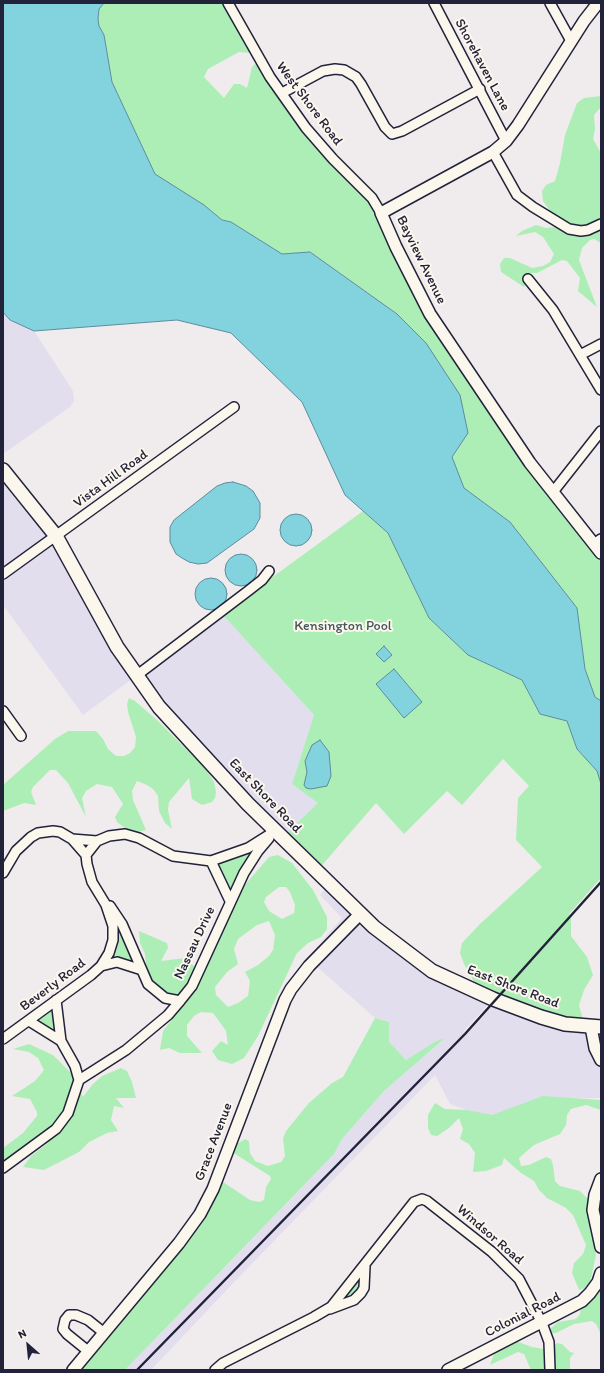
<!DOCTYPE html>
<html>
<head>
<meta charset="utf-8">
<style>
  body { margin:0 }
  #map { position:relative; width:604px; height:1373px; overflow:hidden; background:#f0eced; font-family:Itim,sans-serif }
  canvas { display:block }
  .frame { position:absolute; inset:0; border:4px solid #22223b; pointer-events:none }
  .north { position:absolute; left:8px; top:1325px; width:40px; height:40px; -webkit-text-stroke:3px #fbf7ec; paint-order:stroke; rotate:333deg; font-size:11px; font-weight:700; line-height:16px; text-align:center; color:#22223b }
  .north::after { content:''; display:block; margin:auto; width:14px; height:18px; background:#22223b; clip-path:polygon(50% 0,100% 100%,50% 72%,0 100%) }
</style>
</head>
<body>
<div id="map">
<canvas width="604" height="1373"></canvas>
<div class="frame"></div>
<div class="north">N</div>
</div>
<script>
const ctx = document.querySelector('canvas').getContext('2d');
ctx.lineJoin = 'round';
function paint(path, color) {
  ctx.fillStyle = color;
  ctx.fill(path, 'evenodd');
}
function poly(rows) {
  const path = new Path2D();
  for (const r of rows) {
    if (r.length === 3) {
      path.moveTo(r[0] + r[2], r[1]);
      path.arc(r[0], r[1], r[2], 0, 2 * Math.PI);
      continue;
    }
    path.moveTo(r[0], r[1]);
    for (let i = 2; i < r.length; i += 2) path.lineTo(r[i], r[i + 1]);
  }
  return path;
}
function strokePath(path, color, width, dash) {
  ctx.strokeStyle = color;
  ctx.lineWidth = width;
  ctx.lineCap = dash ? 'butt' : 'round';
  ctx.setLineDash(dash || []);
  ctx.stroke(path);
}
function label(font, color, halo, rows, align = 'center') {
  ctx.font = font + ' Itim,sans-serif';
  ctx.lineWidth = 4;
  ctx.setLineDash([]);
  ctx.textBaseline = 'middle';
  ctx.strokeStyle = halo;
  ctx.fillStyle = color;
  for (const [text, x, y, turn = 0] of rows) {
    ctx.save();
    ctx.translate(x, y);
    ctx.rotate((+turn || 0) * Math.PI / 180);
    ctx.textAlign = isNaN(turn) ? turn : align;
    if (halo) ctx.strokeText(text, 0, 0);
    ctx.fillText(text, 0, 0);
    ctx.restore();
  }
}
const built = poly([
  [3,312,10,320,34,331,73,391,74,401,70,407,3,454],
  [3,470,35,507,136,675,222,614,314,715,292,784,319,803,282,838,136,676,83,715,3,605,3,574,8,571,3,564],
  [329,883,398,947,493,999,463,1032,466,1035,498,1000,601,1027,601,1098,538,1099,488,1118,450,1104,435,1075,239,1277,151,1370,125,1370,334,1154,342,1139,384,1091,444,1039,436,1041,406,1060,389,1043,389,1022,375,1018,307,958,342,918,320,895]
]);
const green = poly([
  [104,3,228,3,253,53,239,52,208,69,204,77,224,98,234,84,240,84,247,88,252,67,255,64,259,66,306,128,372,198,430,314,601,553,601,701,595,697,585,669,577,608,510,522,464,488,452,457,468,433,397,314,310,252,282,254,231,222,222,220,155,174,112,82,104,35,99,26,98,19,99,9],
  [601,96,601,107,594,115,595,129,593,139,601,153,601,243,594,239,590,240,582,248,579,260,597,307,578,291,580,278,567,261,562,260,537,273,530,273,524,287,501,272,500,264,504,258,510,258,532,268,543,266,550,262,554,254,543,237,535,232,516,236,522,231,536,225,546,228,555,227,563,221,551,212,543,201,542,191,546,185,555,181,560,163,565,135,577,103,584,98],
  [363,511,388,533,429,618,468,655,522,680,540,714,567,721,577,749,597,771,601,784,601,878,569,914,571,918,571,936,587,957,593,975,584,990,579,1005,585,1027,477,987,464,964,460,953,462,943,480,924,542,867,516,840,518,798,529,786,503,759,462,805,447,791,404,834,376,803,317,871,282,838,318,803,292,784,314,715,222,614],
  [129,698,135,701,157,720,205,768,214,782,216,792,215,798,212,802,202,805,192,799,189,778,169,802,168,810,172,829,165,823,159,811,158,796,154,790,147,785,137,781,132,791,133,800,146,830,138,832,125,828,117,822,115,817,123,804,112,787,97,784,86,791,82,798,86,817,68,783,56,770,50,770,33,787,31,792,36,805,24,803,3,811,3,785,55,739,68,731,96,731,103,739,108,749,116,756,124,756,130,753,135,747,136,737,128,712,127,704],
  [275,831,230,901,211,861],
  [278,855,292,863,313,890,327,917,327,929,321,937,308,943,297,953,258,1036,244,1058,232,1064,218,1060,212,1051,221,1041,228,1045,226,1031,213,1013,201,1012,194,1016,187,1025,187,1036,202,1053,180,1053,169,1048,160,1050,163,1031,173,1018,177,998,153,988,147,973,145,954,140,943,139,931,167,943,168,948,161,961,185,958,202,973,243,887,269,857],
  [279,887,286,887,290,892,295,905,294,913,282,919,269,911,264,902,266,897],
  [269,921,275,935,273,950,269,956,258,965,245,972,250,981,248,996,238,1003,228,1007,216,995,215,987,227,972,238,964,234,949,238,939,257,925],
  [110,905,135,952,134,967,101,966,109,953],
  [56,1000,61,1041,29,1021],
  [375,1018,389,1022,389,1042,406,1060,436,1041,445,1038,384,1091,342,1139,334,1154,125,1370,73,1370,179,1243,217,1178,250,1200,259,1202,264,1200,266,1187,271,1179,270,1176,232,1152,232,1147,245,1139,249,1141,250,1153,255,1161,268,1166,281,1162,285,1156,283,1138,286,1131,309,1103,332,1083,343,1077],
  [29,1044,53,1055,70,1072,83,1097,92,1085,102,1076,121,1068,127,1071,132,1082,136,1098,116,1098,124,1108,114,1106,111,1120,118,1131,107,1133,89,1142,79,1152,44,1170,23,1167,31,1156,48,1143,18,1152,3,1160,3,1148,23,1133,37,1116,37,1112,30,1099,12,1096,35,1081,44,1070,38,1058,29,1052,13,1049],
  [543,1096,601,1100,601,1110,586,1105,571,1109,567,1115,566,1125,560,1134,534,1145,519,1158,521,1166,529,1165,546,1157,551,1159,553,1165,555,1181,560,1186,580,1191,587,1198,590,1206,596,1255,590,1283,585,1288,579,1290,572,1273,574,1263,583,1254,586,1245,573,1215,566,1208,547,1198,539,1190,534,1181,521,1173,504,1158,502,1165,486,1171,473,1172,475,1153,469,1144,460,1139,463,1129,459,1118,449,1128,437,1136,431,1135,428,1128,428,1115,435,1103,445,1109,467,1110,492,1115],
  [363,1270,363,1287,356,1297,338,1301],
  [601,1273,601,1335,596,1324,592,1321,574,1324,556,1333,550,1333,551,1328,558,1322,576,1319,580,1314,581,1306],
  [516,1341,532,1347,548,1350,557,1343,562,1344,570,1352,574,1353,570,1358,570,1370,531,1370,524,1354,518,1352,490,1365,494,1354,509,1343]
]);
const water = poly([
  [3,3,104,3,99,9,98,19,99,26,104,35,112,82,155,174,204,205,222,220,231,222,282,254,310,252,397,314,426,343,460,395,468,433,452,457,464,488,510,522,577,608,585,669,595,697,601,701,601,784,597,771,577,749,567,721,540,714,522,680,468,655,429,618,388,533,345,495,302,402,231,333,177,320,34,331,10,320,3,312,3,3],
  [233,482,246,486,253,491,260,503,260,518,254,529,207,563,198,564,189,562,182,558,176,554,170,542,170,527,174,520,217,486,225,483,233,482],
  [296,530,16],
  [241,570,16],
  [211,594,16],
  [384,646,392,655,384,662,376,654,384,646],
  [394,669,422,702,404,718,376,684,394,669],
  [320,740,329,752,331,776,327,786,311,789,306,788,304,785,307,772,305,761,312,745,320,740]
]);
const minor = poly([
  [228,3,270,77,306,128,333,159,372,198,381,213],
  [434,3,506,141],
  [550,3,571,41],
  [282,93,323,71,335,69,344,70,356,77,361,84,385,127,392,134,402,131,480,89],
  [493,152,517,195,533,207,569,229,581,231,588,230,601,224],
  [528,279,553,310,601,390],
  [580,355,601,344],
  [553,492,601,431],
  [594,544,601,539],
  [3,574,234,407],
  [136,676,248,591,262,580,269,571],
  [3,711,21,736],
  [72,839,97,841],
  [211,861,230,901],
  [3,873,16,851,31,837,38,833,53,831,60,832,72,839,86,855],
  [110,906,122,924,148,984,165,998,180,1001],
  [101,966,117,962,142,970],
  [56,1000,61,1041],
  [3,1039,91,975,101,966,109,953,113,940,113,926,106,905,92,882,87,864,86,855,97,841,109,836,125,834,139,838,173,856,211,861,248,848,275,831],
  [79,1080,126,1050,168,1015,180,1001,192,986,244,873,258,851,269,838],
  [3,1168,56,1129,68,1113,79,1080,75,1066,61,1041,29,1021],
  [330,1309,354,1300,361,1293,364,1288,365,1266],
  [88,1351,67,1334,63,1329,65,1320,69,1315,76,1315,88,1320,103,1332],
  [215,1370,223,1363,314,1317,331,1307,414,1202,422,1199,427,1201,492,1252,519,1279,542,1323,549,1342,550,1370]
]);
const tertiary = poly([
  [598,3,584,21,518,125,506,141,493,152,381,213,396,247,430,314,530,463,601,553],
  [591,1027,595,1048,601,1060],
  [601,1179,595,1195,593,1210,601,1247],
  [73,1370,179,1243,200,1214,213,1189,285,1000,291,989,309,966,360,914],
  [448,1370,582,1301,590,1293,598,1282,601,1273]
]);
const secondary = poly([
  [3,470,56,536,117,647,159,707,248,804,374,927,432,971,493,999,541,1017,565,1024,601,1027]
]);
const rail = poly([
  [137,1370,465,1034,601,882]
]);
const streetNames = [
  ["Shorehaven Lane",482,65,62],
  ["West Shore Road",309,104,53],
  ["Bayview Avenue",421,260,64],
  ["Vista Hill Road",111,479,-36],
  ["East Shore Road",265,796,46],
  ["Nassau Drive",195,943,-65],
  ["Beverly Road",53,985,-37],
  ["East Shore Road",513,987,21],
  ["Grace Avenue",214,1142,-69],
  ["Windsor Road",490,1235,41],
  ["Colonial Road",523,1315,-27]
];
const parkNames = [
  ["Kensington Pool",343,626]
];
paint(built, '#e2deee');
paint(green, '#adeeb6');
paint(water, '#83d3de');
strokePath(water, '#5c8c9d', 1);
strokePath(minor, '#22223b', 12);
strokePath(tertiary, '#22223b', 14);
strokePath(secondary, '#22223b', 16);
strokePath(minor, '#fbf7ec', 9);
strokePath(tertiary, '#fbf7ec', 11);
strokePath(secondary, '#fbf7ec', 13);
strokePath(rail, '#22223b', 2.5);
label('14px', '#22223b', '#fbf7ec', streetNames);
label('14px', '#45555a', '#fbf7ec', parkNames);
</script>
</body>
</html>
